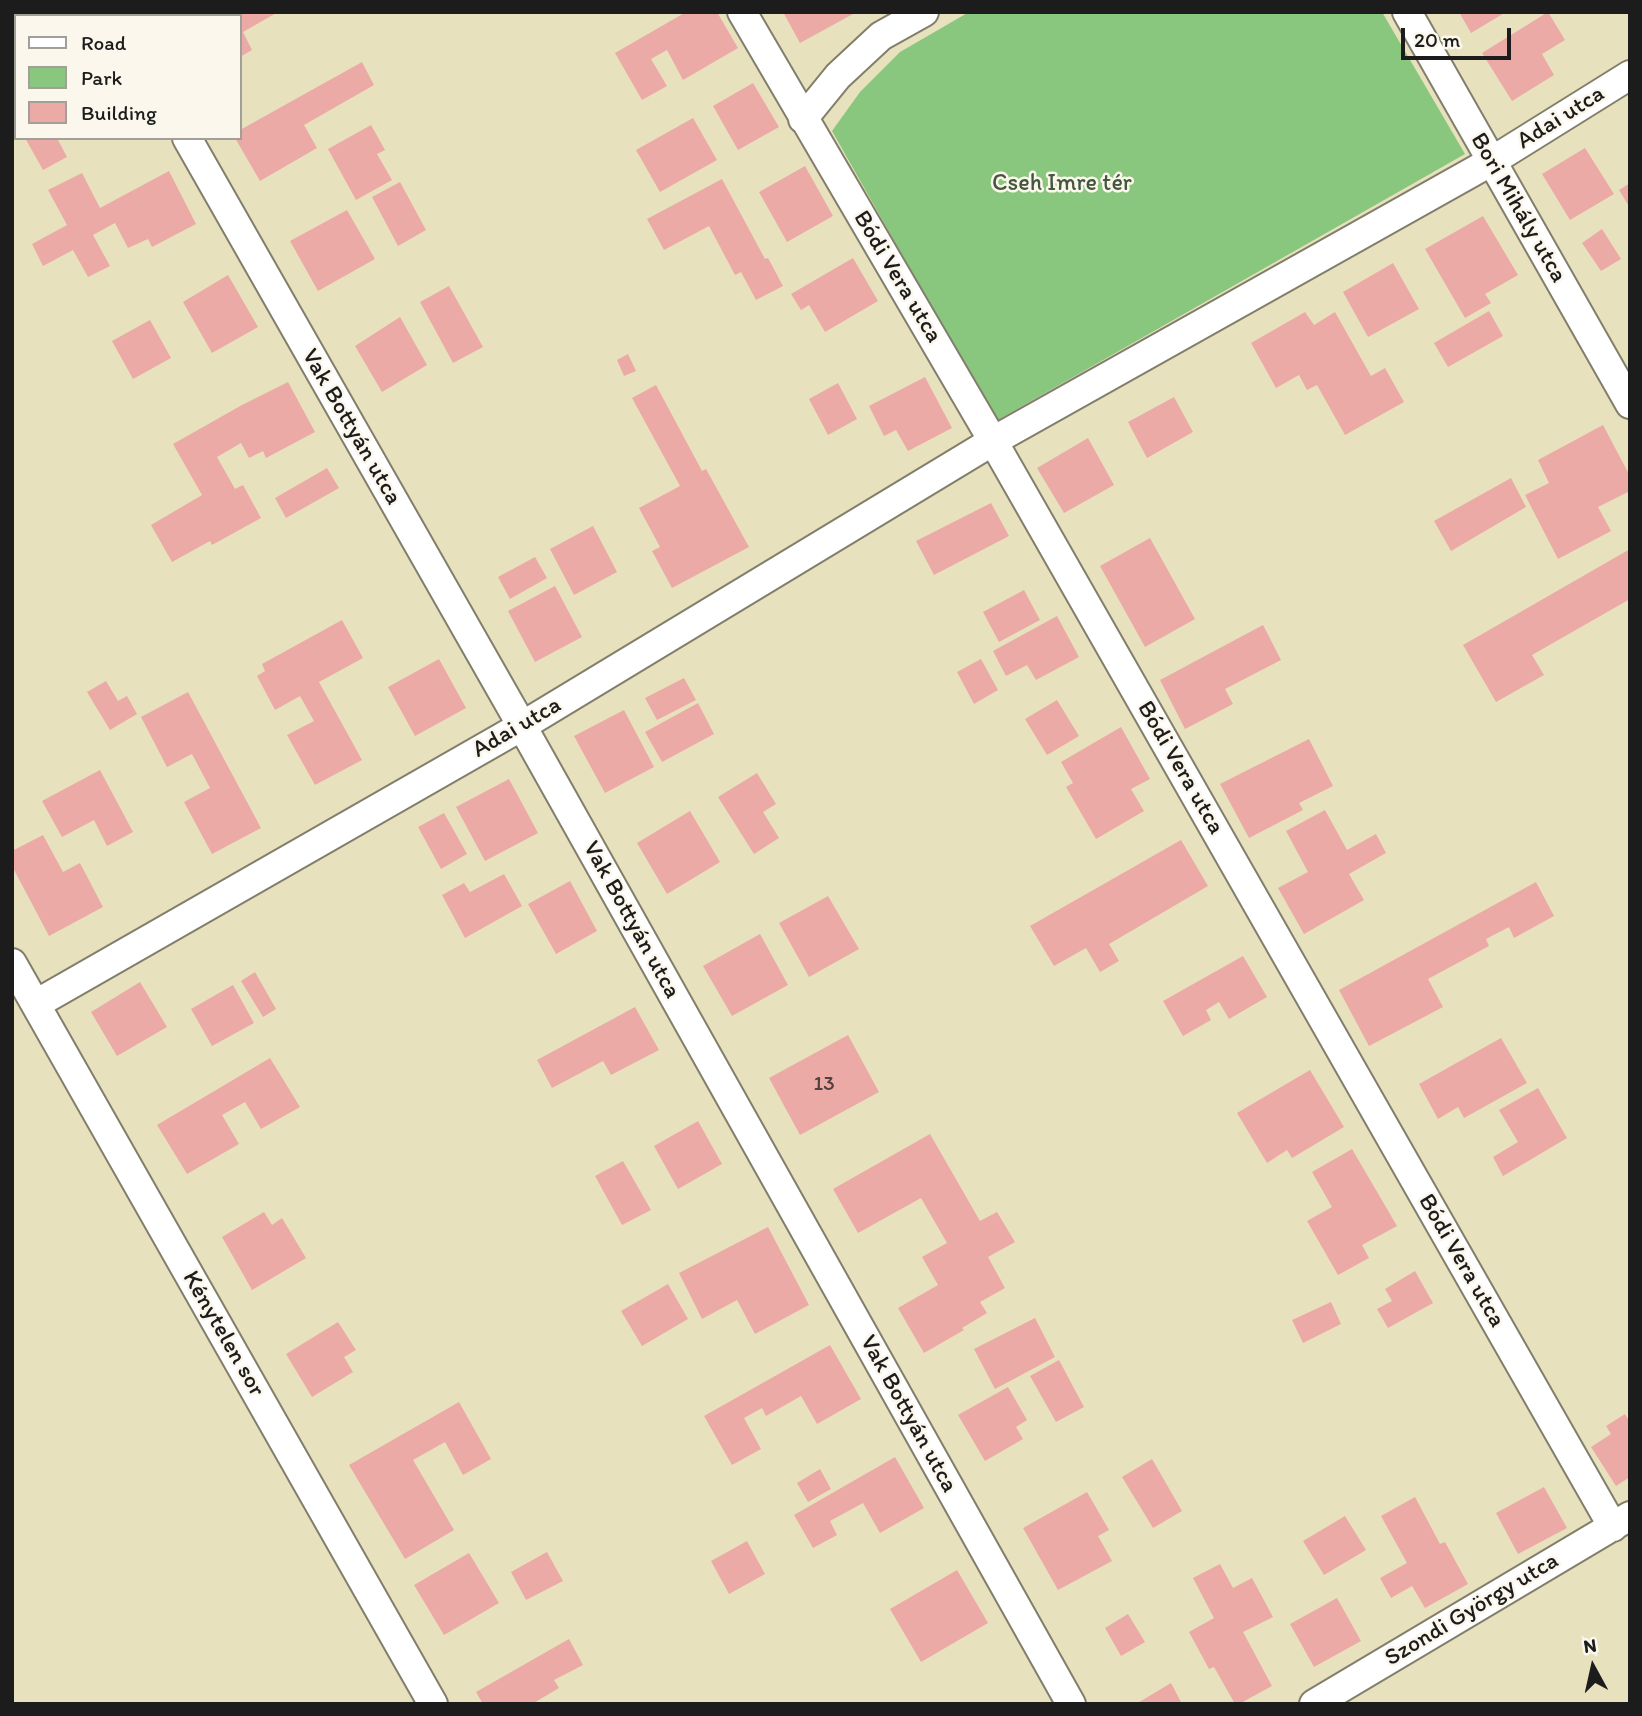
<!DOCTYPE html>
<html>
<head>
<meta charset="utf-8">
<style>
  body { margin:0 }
  #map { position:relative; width:1642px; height:1716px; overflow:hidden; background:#e8e1bd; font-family:Itim,sans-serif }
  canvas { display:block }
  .frame { position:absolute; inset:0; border:14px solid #1c1c1c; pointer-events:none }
  .legend { position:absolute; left:14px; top:14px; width:228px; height:126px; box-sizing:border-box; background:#fbf7ec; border:2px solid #a29f99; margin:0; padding:9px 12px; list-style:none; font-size:21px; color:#1c1c1c }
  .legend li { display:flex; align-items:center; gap:14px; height:35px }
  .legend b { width:35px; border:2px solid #a29f99 }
  .north { position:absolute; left:1558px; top:1632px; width:70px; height:70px; -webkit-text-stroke:5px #fbf7ec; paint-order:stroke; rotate:352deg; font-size:19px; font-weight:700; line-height:28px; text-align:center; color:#1c1c1c }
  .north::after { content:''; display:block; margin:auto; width:24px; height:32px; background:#1c1c1c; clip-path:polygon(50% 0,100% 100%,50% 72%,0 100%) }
  .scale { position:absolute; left:1401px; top:28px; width:110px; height:32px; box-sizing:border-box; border:4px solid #1c1c1c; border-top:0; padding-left:9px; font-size:21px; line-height:24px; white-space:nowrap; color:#1c1c1c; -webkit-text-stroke:5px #fbf7ec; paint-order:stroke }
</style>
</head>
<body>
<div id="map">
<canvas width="1642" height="1716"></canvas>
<div class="frame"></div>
<ul class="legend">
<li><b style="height:9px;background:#fff"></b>Road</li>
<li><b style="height:19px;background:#89c77e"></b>Park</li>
<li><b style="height:19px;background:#ecaaa6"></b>Building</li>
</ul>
<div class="north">N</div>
<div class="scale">20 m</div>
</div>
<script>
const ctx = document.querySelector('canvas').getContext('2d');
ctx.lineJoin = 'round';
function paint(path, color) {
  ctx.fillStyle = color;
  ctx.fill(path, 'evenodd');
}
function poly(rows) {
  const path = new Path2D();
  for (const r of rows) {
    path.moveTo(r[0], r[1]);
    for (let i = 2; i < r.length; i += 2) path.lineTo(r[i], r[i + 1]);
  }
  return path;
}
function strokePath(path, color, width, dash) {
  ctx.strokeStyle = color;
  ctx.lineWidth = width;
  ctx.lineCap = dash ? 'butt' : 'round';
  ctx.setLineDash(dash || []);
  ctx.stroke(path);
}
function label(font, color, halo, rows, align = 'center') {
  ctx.font = font + ' Itim,sans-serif';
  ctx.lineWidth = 5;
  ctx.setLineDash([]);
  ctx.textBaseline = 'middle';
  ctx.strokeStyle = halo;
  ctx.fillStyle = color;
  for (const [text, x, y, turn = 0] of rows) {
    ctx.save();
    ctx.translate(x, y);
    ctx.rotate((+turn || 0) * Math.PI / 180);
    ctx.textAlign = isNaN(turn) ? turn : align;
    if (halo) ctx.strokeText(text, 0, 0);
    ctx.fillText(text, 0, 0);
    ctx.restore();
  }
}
const green = poly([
  [969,12,1382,12,1465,154,996,421,832,131,860,92,900,52]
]);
const building = poly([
  [12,12,70,12,72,16,16,16,16,38,12,32],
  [197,12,278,12,243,32,252,50,240,57,240,16,191,16],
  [686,12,717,12,738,48,683,80,667,50,651,59,667,86,642,100,615,53],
  [783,12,852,12,853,14,800,43],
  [1459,12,1506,12,1471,33],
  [1548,12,1565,40,1542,54,1554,75,1512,101,1482,53],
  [362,62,374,85,304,125,317,148,260,181,235,138,240,138,240,130],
  [753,83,779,127,738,150,713,106],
  [693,118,717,160,660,192,636,150],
  [371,125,385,150,377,154,392,180,356,200,328,149],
  [25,138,57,138,67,157,43,170],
  [1585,148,1614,194,1570,220,1542,174],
  [805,166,833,216,787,242,759,192],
  [169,171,196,224,152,247,148,239,128,248,115,223,93,235,110,266,88,277,73,250,43,266,32,244,67,225,48,190,82,173,100,208],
  [722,179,765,259,768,258,783,286,756,300,741,272,735,275,709,226,664,250,647,219],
  [400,182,426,230,398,246,372,197],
  [1630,183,1630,208,1619,190],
  [347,210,375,259,318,291,290,241],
  [1483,216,1518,275,1485,294,1491,303,1465,318,1425,249],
  [1602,229,1621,259,1601,271,1582,243],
  [853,258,878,301,825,332,809,305,801,310,791,294],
  [1393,263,1419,309,1368,337,1343,292],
  [228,275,258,327,212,353,183,302],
  [449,286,483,347,453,363,420,302],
  [1489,311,1503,336,1448,367,1434,343],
  [1305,312,1314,325,1335,312,1371,376,1385,368,1404,402,1345,435,1317,385,1307,390,1299,375,1276,388,1251,343],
  [400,317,427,365,382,392,355,346],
  [150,320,171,358,133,379,112,341],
  [628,354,636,371,624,376,617,360],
  [925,377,952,428,908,451,896,430,884,436,869,406],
  [288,382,315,432,266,458,263,451,249,458,241,443,217,457,235,489,243,485,261,518,212,545,210,541,172,562,151,525,202,495,173,444,242,405],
  [838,383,857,419,828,435,809,399],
  [656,385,702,471,706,469,749,547,672,588,652,551,660,547,639,508,680,486,632,398],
  [1174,397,1193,432,1147,458,1128,422],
  [1603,425,1630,476,1630,491,1598,507,1611,531,1558,559,1525,495,1549,483,1538,460],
  [1088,438,1114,485,1064,513,1037,468],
  [327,468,339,488,286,518,275,498],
  [1511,478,1526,507,1451,551,1434,521],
  [991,503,1009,536,934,575,916,541],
  [593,526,617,572,574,595,550,549],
  [1150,538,1195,619,1145,647,1100,566],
  [1630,549,1630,599,1532,655,1544,675,1496,702,1463,645],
  [535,557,547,578,510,599,498,577],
  [555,586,582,637,535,662,508,611],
  [1024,590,1040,620,999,642,983,612],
  [1057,616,1079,657,1036,680,1027,665,1006,676,993,651],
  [342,620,363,658,319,682,362,760,315,785,287,735,314,721,300,696,275,710,257,676,265,671,262,664],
  [1263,625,1281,660,1225,689,1233,704,1185,729,1160,680],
  [439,659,466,708,415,736,388,687],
  [981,659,998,690,974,704,957,672],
  [684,678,696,700,657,720,645,698],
  [106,681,118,701,127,696,137,714,110,730,87,692],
  [188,692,261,828,212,854,184,802,210,788,192,754,167,767,141,717],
  [1057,700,1079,736,1047,755,1025,719],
  [698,703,714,734,662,762,645,732],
  [624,710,654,767,605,793,574,736],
  [1121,727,1150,779,1131,789,1144,811,1096,839,1066,787,1073,783,1061,762],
  [1309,739,1333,786,1299,803,1303,810,1249,838,1220,784],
  [100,770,133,832,107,846,94,820,62,837,42,801],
  [757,773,776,804,763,812,779,838,754,854,718,797],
  [509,779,538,833,485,861,456,807],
  [1325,810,1347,850,1376,834,1386,853,1349,874,1364,900,1304,934,1278,888,1308,872,1286,831],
  [690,811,720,862,667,894,637,843],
  [444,813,467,854,441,869,418,827],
  [43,835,63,872,80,863,103,907,49,936,12,866,12,851],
  [1181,840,1208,886,1109,944,1119,961,1100,972,1086,948,1054,966,1030,926],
  [504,874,522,906,465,938,442,895,464,883,470,892],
  [570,881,597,931,556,954,528,904],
  [1536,882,1554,916,1514,938,1509,927,1486,939,1489,946,1428,979,1443,1007,1369,1046,1339,990],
  [828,896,859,949,809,977,779,923],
  [760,934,788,985,732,1016,703,966],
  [1243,956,1267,997,1229,1019,1219,1002,1206,1010,1211,1020,1183,1036,1163,1001],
  [255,972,276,1009,263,1017,241,981],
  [140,982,167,1027,117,1056,91,1012],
  [233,985,254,1023,212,1046,191,1009],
  [635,1007,659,1050,611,1075,603,1061,552,1088,537,1060],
  [848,1035,879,1092,800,1135,769,1078],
  [1501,1038,1527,1083,1464,1118,1458,1107,1438,1119,1419,1084],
  [270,1058,300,1107,261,1129,245,1102,222,1115,239,1144,187,1174,157,1125],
  [1310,1070,1344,1127,1292,1158,1287,1150,1267,1163,1237,1113],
  [1538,1088,1567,1138,1503,1176,1493,1157,1518,1142,1499,1110],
  [698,1121,722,1164,678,1189,654,1146],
  [930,1134,980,1221,997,1212,1015,1242,988,1257,1005,1288,980,1302,987,1313,962,1328,964,1330,924,1353,898,1308,938,1285,922,1257,947,1243,921,1198,858,1233,833,1189],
  [1352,1149,1397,1226,1362,1245,1369,1258,1338,1275,1307,1221,1332,1207,1312,1172],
  [623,1161,651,1210,622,1225,595,1176],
  [264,1212,272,1225,282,1218,306,1258,252,1290,222,1237],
  [768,1227,809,1305,755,1334,737,1300,702,1319,679,1273],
  [1415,1271,1433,1303,1388,1328,1377,1309,1392,1301,1385,1289],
  [668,1284,688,1319,642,1346,621,1311],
  [1331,1302,1341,1324,1303,1343,1292,1320],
  [1035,1318,1055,1357,995,1389,974,1349],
  [338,1322,356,1350,344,1357,353,1372,312,1397,286,1354],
  [830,1345,861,1399,817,1424,801,1396,766,1416,762,1408,744,1418,761,1449,732,1465,704,1416],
  [1059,1360,1084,1407,1056,1422,1030,1376],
  [1008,1387,1027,1420,1016,1427,1023,1439,985,1461,958,1415],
  [459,1402,491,1459,463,1475,445,1442,413,1460,454,1530,405,1559,349,1465],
  [1625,1414,1630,1422,1630,1477,1616,1486,1591,1447,1611,1434,1606,1426],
  [895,1457,924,1508,880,1533,863,1503,830,1521,837,1535,813,1548,794,1515],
  [1152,1459,1182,1511,1153,1528,1122,1477],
  [820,1469,831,1489,808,1502,797,1483],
  [1544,1487,1567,1528,1518,1554,1496,1513],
  [1087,1492,1109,1530,1098,1536,1112,1561,1058,1590,1023,1528],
  [1415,1497,1440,1544,1445,1542,1468,1584,1425,1608,1412,1586,1391,1598,1380,1578,1407,1563,1381,1516],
  [1345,1516,1366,1550,1324,1575,1303,1541],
  [747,1541,765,1574,729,1594,711,1561],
  [547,1552,563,1581,526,1600,511,1572],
  [469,1553,499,1603,444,1635,414,1585],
  [1220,1564,1233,1588,1252,1578,1273,1617,1243,1632,1272,1686,1239,1704,1235,1704,1214,1667,1209,1669,1189,1632,1214,1618,1193,1578],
  [957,1570,988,1623,921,1662,890,1609],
  [1337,1598,1361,1641,1314,1667,1290,1624],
  [1128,1614,1145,1642,1121,1656,1105,1628],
  [569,1639,583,1665,554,1680,559,1688,532,1704,483,1704,476,1692],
  [1171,1683,1182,1704,1136,1704]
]);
const minor = poly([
  [115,12,117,16],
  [742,12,993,441,1613,1527],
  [1407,12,1630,404],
  [803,119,838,76,881,36,924,12],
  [187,138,522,726,1071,1704],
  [12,963,433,1704],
  [36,1004,522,726,993,441,1492,161,1630,75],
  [1314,1704,1630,1516]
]);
const numberNames = [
  ["13",824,1085]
];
const streetNames = [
  ["Adai utca",1561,118,-32],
  ["Bori Mihály utca",1518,208,60],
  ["Bódi Vera utca",897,277,59],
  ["Vak Bottyán utca",351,427,60],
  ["Adai utca",517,728,-30],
  ["Bódi Vera utca",1180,768,60],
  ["Vak Bottyán utca",631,920,61],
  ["Bódi Vera utca",1461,1261,60],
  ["Kénytelen sor",223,1334,60],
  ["Vak Bottyán utca",908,1414,61],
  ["Szondi György utca",1472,1610,-31]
];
const parkNames = [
  ["Cseh Imre tér",1062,184]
];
paint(green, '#89c77e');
paint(building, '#ecaaa6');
strokePath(minor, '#827e6c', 32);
strokePath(minor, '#fff', 28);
label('21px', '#50403e', null, numberNames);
label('24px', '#1c1c1c', '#fbf7ec', streetNames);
label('24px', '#42583e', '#fbf7ec', parkNames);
</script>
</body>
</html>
